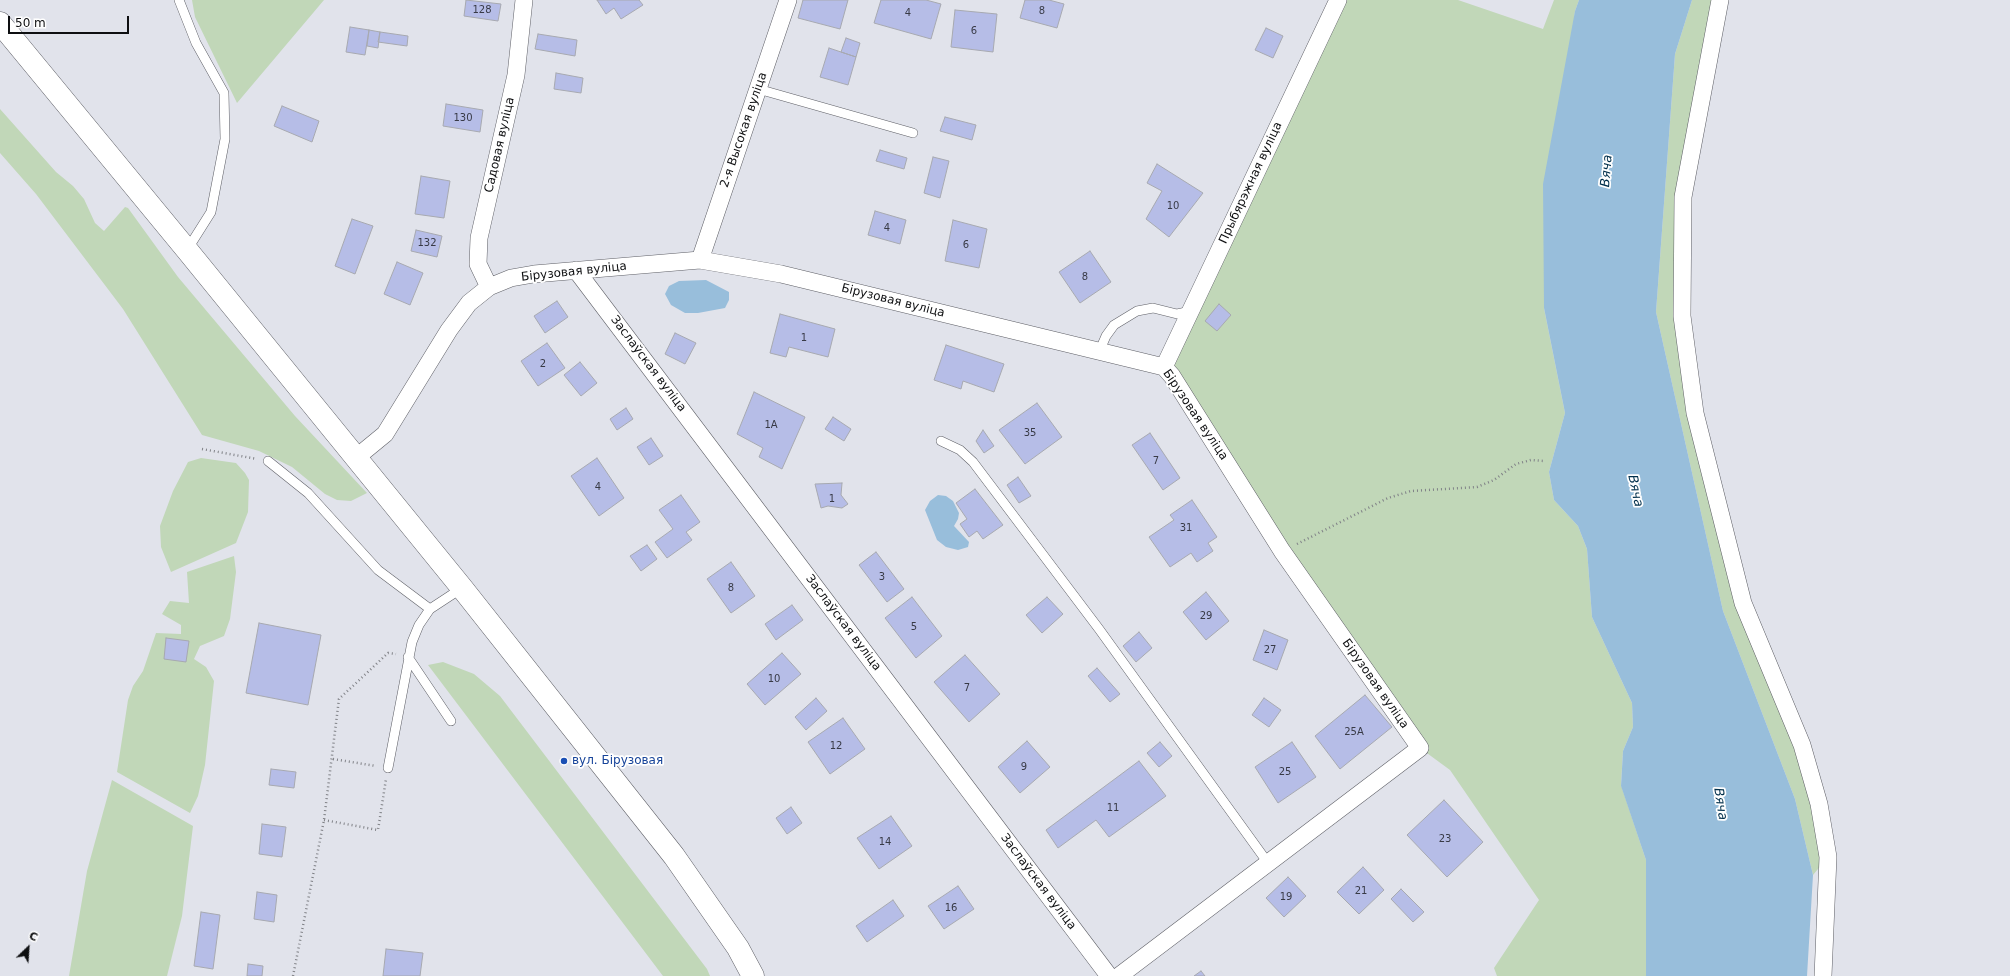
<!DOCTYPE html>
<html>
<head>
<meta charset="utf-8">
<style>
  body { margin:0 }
  #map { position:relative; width:2010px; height:976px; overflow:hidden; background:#e1e3eb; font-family:"DejaVu Sans",sans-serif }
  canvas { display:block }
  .north { position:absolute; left:8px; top:928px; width:40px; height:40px; -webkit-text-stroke:3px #fff; paint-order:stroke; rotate:25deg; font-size:11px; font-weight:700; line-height:16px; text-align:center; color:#0e0f11 }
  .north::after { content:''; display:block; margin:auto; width:14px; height:18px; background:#0e0f11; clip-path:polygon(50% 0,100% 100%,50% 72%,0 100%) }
  .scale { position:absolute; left:8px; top:16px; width:121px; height:18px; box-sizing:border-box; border:2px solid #0e0f11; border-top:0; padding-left:5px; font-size:12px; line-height:14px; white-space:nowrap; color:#0e0f11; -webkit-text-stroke:3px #fff; paint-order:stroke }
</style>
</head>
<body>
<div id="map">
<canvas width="2010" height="976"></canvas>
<div class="north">С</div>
<div class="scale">50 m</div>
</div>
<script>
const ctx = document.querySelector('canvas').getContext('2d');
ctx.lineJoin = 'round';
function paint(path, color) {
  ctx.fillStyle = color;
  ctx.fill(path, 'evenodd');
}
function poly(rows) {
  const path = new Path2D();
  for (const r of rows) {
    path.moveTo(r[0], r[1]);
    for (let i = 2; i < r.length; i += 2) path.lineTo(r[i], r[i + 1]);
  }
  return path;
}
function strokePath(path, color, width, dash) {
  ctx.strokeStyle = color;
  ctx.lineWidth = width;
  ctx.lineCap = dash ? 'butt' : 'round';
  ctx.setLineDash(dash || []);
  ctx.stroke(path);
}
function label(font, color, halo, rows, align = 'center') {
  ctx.font = font + ' "DejaVu Sans",sans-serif';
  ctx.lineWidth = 3.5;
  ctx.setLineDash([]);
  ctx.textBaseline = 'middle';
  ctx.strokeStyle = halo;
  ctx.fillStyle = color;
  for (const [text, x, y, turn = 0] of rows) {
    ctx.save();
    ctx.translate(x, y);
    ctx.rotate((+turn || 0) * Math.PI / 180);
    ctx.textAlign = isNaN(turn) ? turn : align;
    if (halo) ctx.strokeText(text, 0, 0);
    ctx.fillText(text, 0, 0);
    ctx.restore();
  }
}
const green = poly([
  [192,0,324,0,237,103,195,17],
  [1338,0,1458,0,1543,29,1554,0,1579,0,1575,11,1544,308,1565,413,1549,472,1554,500,1578,526,1587,549,1592,617,1632,703,1633,727,1623,751,1621,785,1646,860,1646,976,1497,976,1494,968,1539,900,1450,770,1420,748,1164,367],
  [1692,0,1720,0,1683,197,1682,316,1743,603,1804,754,1828,857,1813,875,1795,799,1723,611,1656,312,1675,54],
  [0,109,56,172,73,186,84,199,95,223,104,231,125,207,128,208,178,277,295,416,367,493,351,501,337,500,325,494,292,467,259,451,202,435,123,309,36,194,0,153],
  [201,458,236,463,245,473,249,480,248,512,236,543,171,572,161,547,160,526,173,491,188,462],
  [234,556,236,572,230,619,224,636,200,646,194,659,206,667,214,681,205,765,198,796,190,813,117,772,128,700,133,686,143,671,156,633,181,634,181,625,162,614,170,601,189,603,187,572],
  [443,662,474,674,500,696,707,969,710,976,663,976,428,665],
  [112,780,193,826,182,916,167,976,69,976,87,871]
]);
const water = poly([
  [1579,0,1692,0,1675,54,1656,312,1723,611,1795,799,1813,875,1807,976,1646,976,1646,860,1621,786,1623,751,1633,727,1632,703,1592,617,1587,549,1578,526,1554,500,1549,472,1565,413,1544,308,1543,184,1575,11],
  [706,280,729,292,729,300,725,308,698,313,685,313,671,305,665,294,669,286,679,281],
  [938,495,946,496,953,501,959,513,958,519,954,526,969,542,968,547,958,550,946,547,937,540,925,510,930,501]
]);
const building = poly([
  [466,0,501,4,498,21,464,16,466,0],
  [597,0,639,0,643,5,621,19,614,8,606,14,597,0],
  [803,0,848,0,840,29,798,18,803,0],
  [881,0,926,0,941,4,931,39,874,23,881,0],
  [1025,0,1049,0,1064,4,1057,28,1020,18,1025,0],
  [955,10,997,14,993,52,951,47,955,10],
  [350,27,369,30,365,55,346,52,350,27],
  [1266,28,1283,36,1273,58,1255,50,1266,28],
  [369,30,380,32,378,48,367,46,369,30],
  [380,32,408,36,407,46,378,42,380,32],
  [538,34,577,40,575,56,535,49,538,34],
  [846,38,860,43,856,57,841,52,846,38],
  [829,48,856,57,848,85,820,77,829,48],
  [556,73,583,78,581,93,554,89,556,73],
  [446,104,483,110,480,132,443,126,446,104],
  [282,106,319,121,312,142,274,126,282,106],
  [945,117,976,125,972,140,940,131,945,117],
  [880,150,907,158,904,169,876,161,880,150],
  [933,157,949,161,940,198,924,193,933,157],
  [1157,164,1203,193,1169,237,1146,219,1162,191,1147,183,1157,164],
  [421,176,450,181,444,218,415,214,421,176],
  [875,211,906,220,900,244,868,235,875,211],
  [352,219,373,226,355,274,335,266,352,219],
  [953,220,987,229,979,268,945,261,953,220],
  [416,230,442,236,437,257,411,251,416,230],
  [1090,251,1111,282,1080,303,1059,272,1090,251],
  [397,262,423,273,410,305,384,294,397,262],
  [557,301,568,317,545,333,534,316,557,301],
  [1219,304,1231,315,1217,331,1205,321,1219,304],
  [780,314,835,329,828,357,789,347,786,357,770,353,780,314],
  [675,333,696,343,685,364,665,354,675,333],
  [547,343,565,368,538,386,521,361,547,343],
  [946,345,1004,364,994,392,963,381,961,389,934,380,946,345],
  [580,362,597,383,581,396,564,375,580,362],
  [754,392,805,417,782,469,759,457,763,448,737,434,754,392],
  [1037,403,1062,437,1025,464,999,430,1037,403],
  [626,408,633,419,617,430,610,419,626,408],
  [833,417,851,429,844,441,825,429,833,417],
  [983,430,994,446,984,453,976,441,983,430],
  [1150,433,1180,478,1163,490,1132,445,1150,433],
  [651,438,663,456,649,465,637,447,651,438],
  [597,458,624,498,599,516,571,476,597,458],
  [1018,477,1031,496,1019,503,1007,485,1018,477],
  [842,483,841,495,848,504,842,508,828,506,821,508,815,484,842,483],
  [975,489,1003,525,983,539,977,531,969,537,960,524,967,519,956,503,975,489],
  [681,495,700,522,686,532,692,540,667,558,655,542,673,529,659,510,681,495],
  [1192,500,1217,537,1208,543,1213,551,1197,562,1191,553,1170,567,1149,537,1174,520,1170,515,1192,500],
  [647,545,657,559,641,571,630,556,647,545],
  [876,552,904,589,887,602,859,565,876,552],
  [731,562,755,596,731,613,707,579,731,562],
  [1206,592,1229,621,1206,640,1183,612,1206,592],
  [912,597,942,636,916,658,885,618,912,597],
  [1047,597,1063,614,1042,633,1026,615,1047,597],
  [792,605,803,620,776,640,765,624,792,605],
  [259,623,321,635,308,705,246,693,259,623],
  [1264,630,1288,640,1277,670,1253,660,1264,630],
  [1139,632,1152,648,1136,662,1123,646,1139,632],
  [166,638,189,641,186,662,164,659,166,638],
  [782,653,801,674,765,705,747,684,782,653],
  [965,655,1000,694,969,722,934,682,965,655],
  [1097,668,1120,694,1110,702,1088,676,1097,668],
  [1365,695,1392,727,1340,769,1315,736,1365,695],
  [816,698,827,711,806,730,795,717,816,698],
  [1264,698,1281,710,1269,727,1252,715,1264,698],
  [843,718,865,749,830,774,808,742,843,718],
  [1027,741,1050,767,1020,793,998,767,1027,741],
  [1160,742,1172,756,1159,767,1147,753,1160,742],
  [1292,742,1316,777,1278,803,1255,767,1292,742],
  [1139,761,1166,796,1109,837,1096,820,1058,848,1046,830,1139,761],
  [271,769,296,772,294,788,269,785,271,769],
  [1444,800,1483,842,1447,877,1407,835,1444,800],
  [791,807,802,823,787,834,776,818,791,807],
  [891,816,912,846,879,869,857,838,891,816],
  [262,824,286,827,282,857,259,854,262,824],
  [1363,867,1384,890,1359,914,1337,892,1363,867],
  [1288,877,1306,896,1284,917,1266,898,1288,877],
  [958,886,974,909,944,929,928,906,958,886],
  [1401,889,1424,912,1413,922,1391,899,1401,889],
  [257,892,277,895,274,922,254,919,257,892],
  [893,900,904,916,867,942,856,926,893,900],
  [201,912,220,915,213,969,194,966,201,912],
  [386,949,423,953,420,976,383,976,386,949],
  [248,964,263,966,262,976,247,976,248,964],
  [1201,971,1205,976,1194,976,1201,971]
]);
const path = poly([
  [202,449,257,459],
  [1297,544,1388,498,1411,491,1477,487,1494,480,1516,464,1531,460,1544,461],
  [333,759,376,766],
  [324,820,378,830,386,779],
  [293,976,324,820,339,699,388,653,396,654]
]);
const service = poly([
  [179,0,196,43,224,93,225,139,211,212,187,250],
  [758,89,913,133],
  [1099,352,1106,336,1114,325,1137,311,1153,308,1177,314,1191,311],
  [941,441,960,450,973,462,1099,629,1268,863],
  [268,461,308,493,378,570,430,609],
  [408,657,451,721],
  [388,768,412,642,419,625,430,609,462,588]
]);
const minor = poly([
  [1720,0,1683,197,1682,316,1695,413,1743,603,1802,745,1819,804,1828,857,1823,976],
  [700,260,788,0],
  [576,270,1109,976],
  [489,287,478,264,479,238,516,75,524,0],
  [1164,367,1338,0],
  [357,457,385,434,449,330,469,303,489,287,511,278,534,274,700,260,781,274,1164,367,1172,376,1282,551,1420,748,1119,976]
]);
const secondary = poly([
  [0,23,187,250,462,588,674,856,738,948,753,976]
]);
const markers = [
  [564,761,4,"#1a4fb4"]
];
const numberNames = [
  ["128",482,10],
  ["8",1042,11],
  ["4",908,13],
  ["6",974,31],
  ["130",463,118],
  ["10",1173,206],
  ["4",887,228],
  ["132",427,243],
  ["6",966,245],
  ["8",1085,277],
  ["1",804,338],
  ["2",543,364],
  ["1А",771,425],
  ["35",1030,433],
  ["7",1156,461],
  ["4",598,487],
  ["1",832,499],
  ["31",1186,528],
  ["3",882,577],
  ["8",731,588],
  ["29",1206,616],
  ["5",914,627],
  ["27",1270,650],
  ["10",774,679],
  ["7",967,688],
  ["25А",1354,732],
  ["12",836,746],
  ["9",1024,767],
  ["25",1285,772],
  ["11",1113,808],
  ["23",1445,839],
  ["14",885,842],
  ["21",1361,891],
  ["19",1286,897],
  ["16",951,908]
];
const streetNames = [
  ["2-я Высокая вуліца",744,130,-71],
  ["Садовая вуліца",500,145,-77],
  ["Прыбярэжная вуліца",1251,183,-65],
  ["Бірузовая вуліца",574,272,-6],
  ["Бірузовая вуліца",893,301,14],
  ["Заслаўская вуліца",648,364,53],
  ["Бірузовая вуліца",1195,415,56],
  ["Заслаўская вуліца",843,623,53],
  ["Бірузовая вуліца",1375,684,55],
  ["Заслаўская вуліца",1038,882,53]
];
const transitNames = [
  ["вул. Бірузовая",572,761]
];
const waterNames = [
  ["Вяча",1607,171,-85],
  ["Вяча",1635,491,78],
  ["Вяча",1720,804,81]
];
paint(green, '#c1d7b8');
paint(water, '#98bedb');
paint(building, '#b6bde7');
strokePath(building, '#a7a9b0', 1);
strokePath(service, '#5f6067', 10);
strokePath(minor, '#5f6067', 18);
strokePath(secondary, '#5f6067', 23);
strokePath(path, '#808287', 2.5, [1, 3]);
strokePath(service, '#fff', 9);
strokePath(minor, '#fff', 17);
strokePath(secondary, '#fff', 22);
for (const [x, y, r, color] of markers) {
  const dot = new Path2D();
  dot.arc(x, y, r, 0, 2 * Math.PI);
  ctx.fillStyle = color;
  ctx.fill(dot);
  strokePath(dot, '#fff', 1.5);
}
label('10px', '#383a46', null, numberNames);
label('12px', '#0e0f11', '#fff', streetNames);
label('12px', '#164399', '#fff', transitNames, 'left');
label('italic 13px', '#002f4b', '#fff', waterNames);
</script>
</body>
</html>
